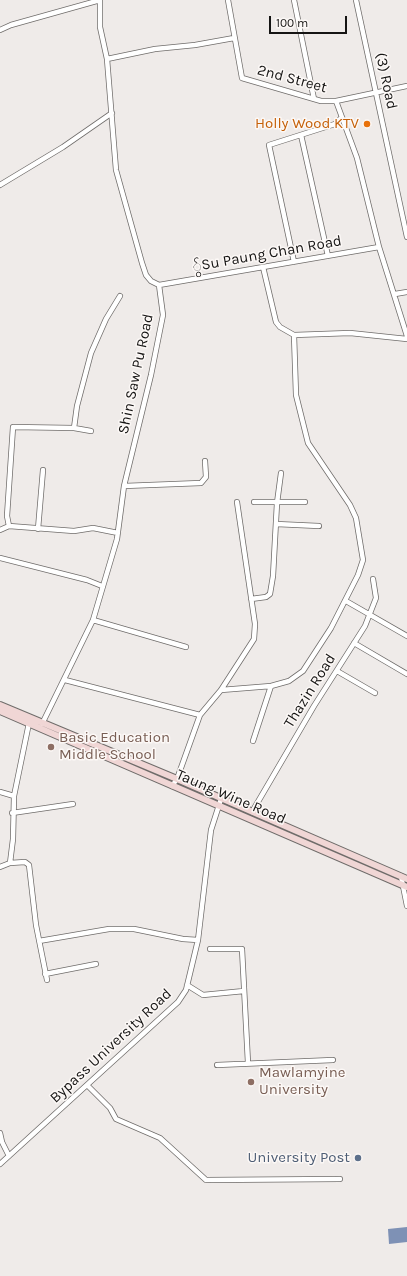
<!DOCTYPE html>
<html>
<head>
<meta charset="utf-8">
<style>
  body { margin:0 }
  #map { position:relative; width:407px; height:1276px; overflow:hidden; background:#efebe9; font-family:Karla,sans-serif }
  canvas { display:block }
  .scale { position:absolute; left:269px; top:16px; width:78px; height:18px; box-sizing:border-box; border:2px solid #151413; border-top:0; padding-left:5px; font-size:12px; line-height:14px; white-space:nowrap; color:#151413; -webkit-text-stroke:3px #fcf8f6; paint-order:stroke }
</style>
</head>
<body>
<div id="map">
<canvas width="407" height="1276"></canvas>
<div class="scale">100 m</div>
</div>
<script>
const ctx = document.querySelector('canvas').getContext('2d');
ctx.lineJoin = 'round';
function paint(path, color) {
  ctx.fillStyle = color;
  ctx.fill(path, 'evenodd');
}
function poly(rows) {
  const path = new Path2D();
  for (const r of rows) {
    path.moveTo(r[0], r[1]);
    for (let i = 2; i < r.length; i += 2) path.lineTo(r[i], r[i + 1]);
  }
  return path;
}
function strokePath(path, color, width, dash) {
  ctx.strokeStyle = color;
  ctx.lineWidth = width;
  ctx.lineCap = dash ? 'butt' : 'round';
  ctx.setLineDash(dash || []);
  ctx.stroke(path);
}
function label(font, color, halo, rows, align = 'center') {
  ctx.font = font + ' Karla,sans-serif';
  ctx.lineWidth = 3;
  ctx.setLineDash([]);
  ctx.textBaseline = 'middle';
  ctx.strokeStyle = halo;
  ctx.fillStyle = color;
  for (const [text, x, y, turn = 0] of rows) {
    ctx.save();
    ctx.translate(x, y);
    ctx.rotate((+turn || 0) * Math.PI / 180);
    ctx.textAlign = isNaN(turn) ? turn : align;
    if (halo) ctx.strokeText(text, 0, 0);
    ctx.fillText(text, 0, 0);
    ctx.restore();
  }
}
const water = poly([
  [407,1227,407,1242,389,1244,388,1229]
]);
const minor = poly([
  [100,0,100,27,107,59,116,170,142,263,146,275,151,281,159,285,379,247],
  [228,0,242,78,321,101,336,101,407,86],
  [294,0,314,99],
  [356,0,407,237],
  [0,30,11,25,100,0],
  [107,59,155,49,195,45,234,38],
  [336,101,357,158,379,247,407,336],
  [301,135,328,256],
  [0,185,63,147,112,113],
  [294,262,269,145,335,124,342,117],
  [263,267,276,322,280,327,294,335,350,333,407,339],
  [395,294,407,292],
  [74,428,77,406,91,353,106,319,120,296],
  [124,486,201,483,206,477,205,461],
  [254,502,305,502],
  [276,524,319,526],
  [9,526,7,516,13,427,74,428,91,431],
  [38,529,43,470],
  [0,530,9,526,74,531,93,528,118,533],
  [0,558,87,580,102,586],
  [251,599,266,597,270,594,273,576,277,503,281,473],
  [346,601,407,636],
  [93,620,186,647],
  [354,643,407,674],
  [337,671,375,693],
  [65,680,200,715],
  [221,690,271,686,289,681,303,671,331,628,358,575,363,560,356,518,350,505,308,443,296,395,294,335],
  [42,724,93,620,117,539,124,486,151,375,163,315,159,285],
  [253,741,271,686],
  [172,786,177,779,200,715,221,690,254,639,255,624,237,502],
  [0,792,14,796],
  [252,812,314,706,365,626,376,598,373,579],
  [12,813,73,804],
  [10,863,25,862,29,865,36,925,47,980],
  [0,867,10,863,13,839,14,796,29,723],
  [401,876,407,906],
  [39,941,109,929,134,929,183,939,198,940],
  [210,949,242,949,248,1063],
  [45,974,96,964],
  [187,985,203,995,244,991],
  [217,1065,333,1060],
  [87,1085,110,1108,116,1119,160,1138,206,1180,340,1179],
  [0,1133,2,1142,9,1156],
  [0,1164,178,1002,186,990,198,940,211,830,221,799]
]);
const secondary = poly([
  [0,705,177,779,407,879],
  [0,711,407,887]
]);
const markers = [
  [367,124,4,"#e8710a"],
  [51,747,4,"#8d6e63"],
  [251,1082,4,"#8d6e63"],
  [358,1158,4,"#5c6f8a"]
];
const streetNames = [
  ["2nd Street",292,79,15],
  ["(3) Road",386,81,78],
  ["်ွSu Paung Chan Road",267,254,-10],
  ["Shin Saw Pu Road",136,374,-78],
  ["Thazin Road",310,691,-58],
  ["Taung Wine Road",231,797,23],
  ["Bypass University Road",111,1046,-43]
];
const foodNames = [
  ["Holly Wood KTV",359,124]
];
const educationNames = [
  ["Basic Education",59,738],
  ["Middle School",59,755],
  ["Mawlamyine",259,1073],
  ["University",259,1090]
];
const serviceNames = [
  ["University Post",350,1158]
];
paint(water, '#7e91b5');
strokePath(minor, '#6f6c6a', 6);
strokePath(secondary, '#6f6c6a', 8);
strokePath(minor, '#fff', 4.5);
strokePath(secondary, '#f0d6d5', 6);
for (const [x, y, r, color] of markers) {
  const dot = new Path2D();
  dot.arc(x, y, r, 0, 2 * Math.PI);
  ctx.fillStyle = color;
  ctx.fill(dot);
  strokePath(dot, '#fcf8f6', 1.5);
}
label('15px', '#151413', '#fcf8f6', streetNames);
label('15px', '#c56008', '#fcf8f6', foodNames, 'right');
label('15px', '#785e54', '#fcf8f6', educationNames, 'left');
label('15px', '#4e5e75', '#fcf8f6', serviceNames, 'right');
</script>
</body>
</html>
